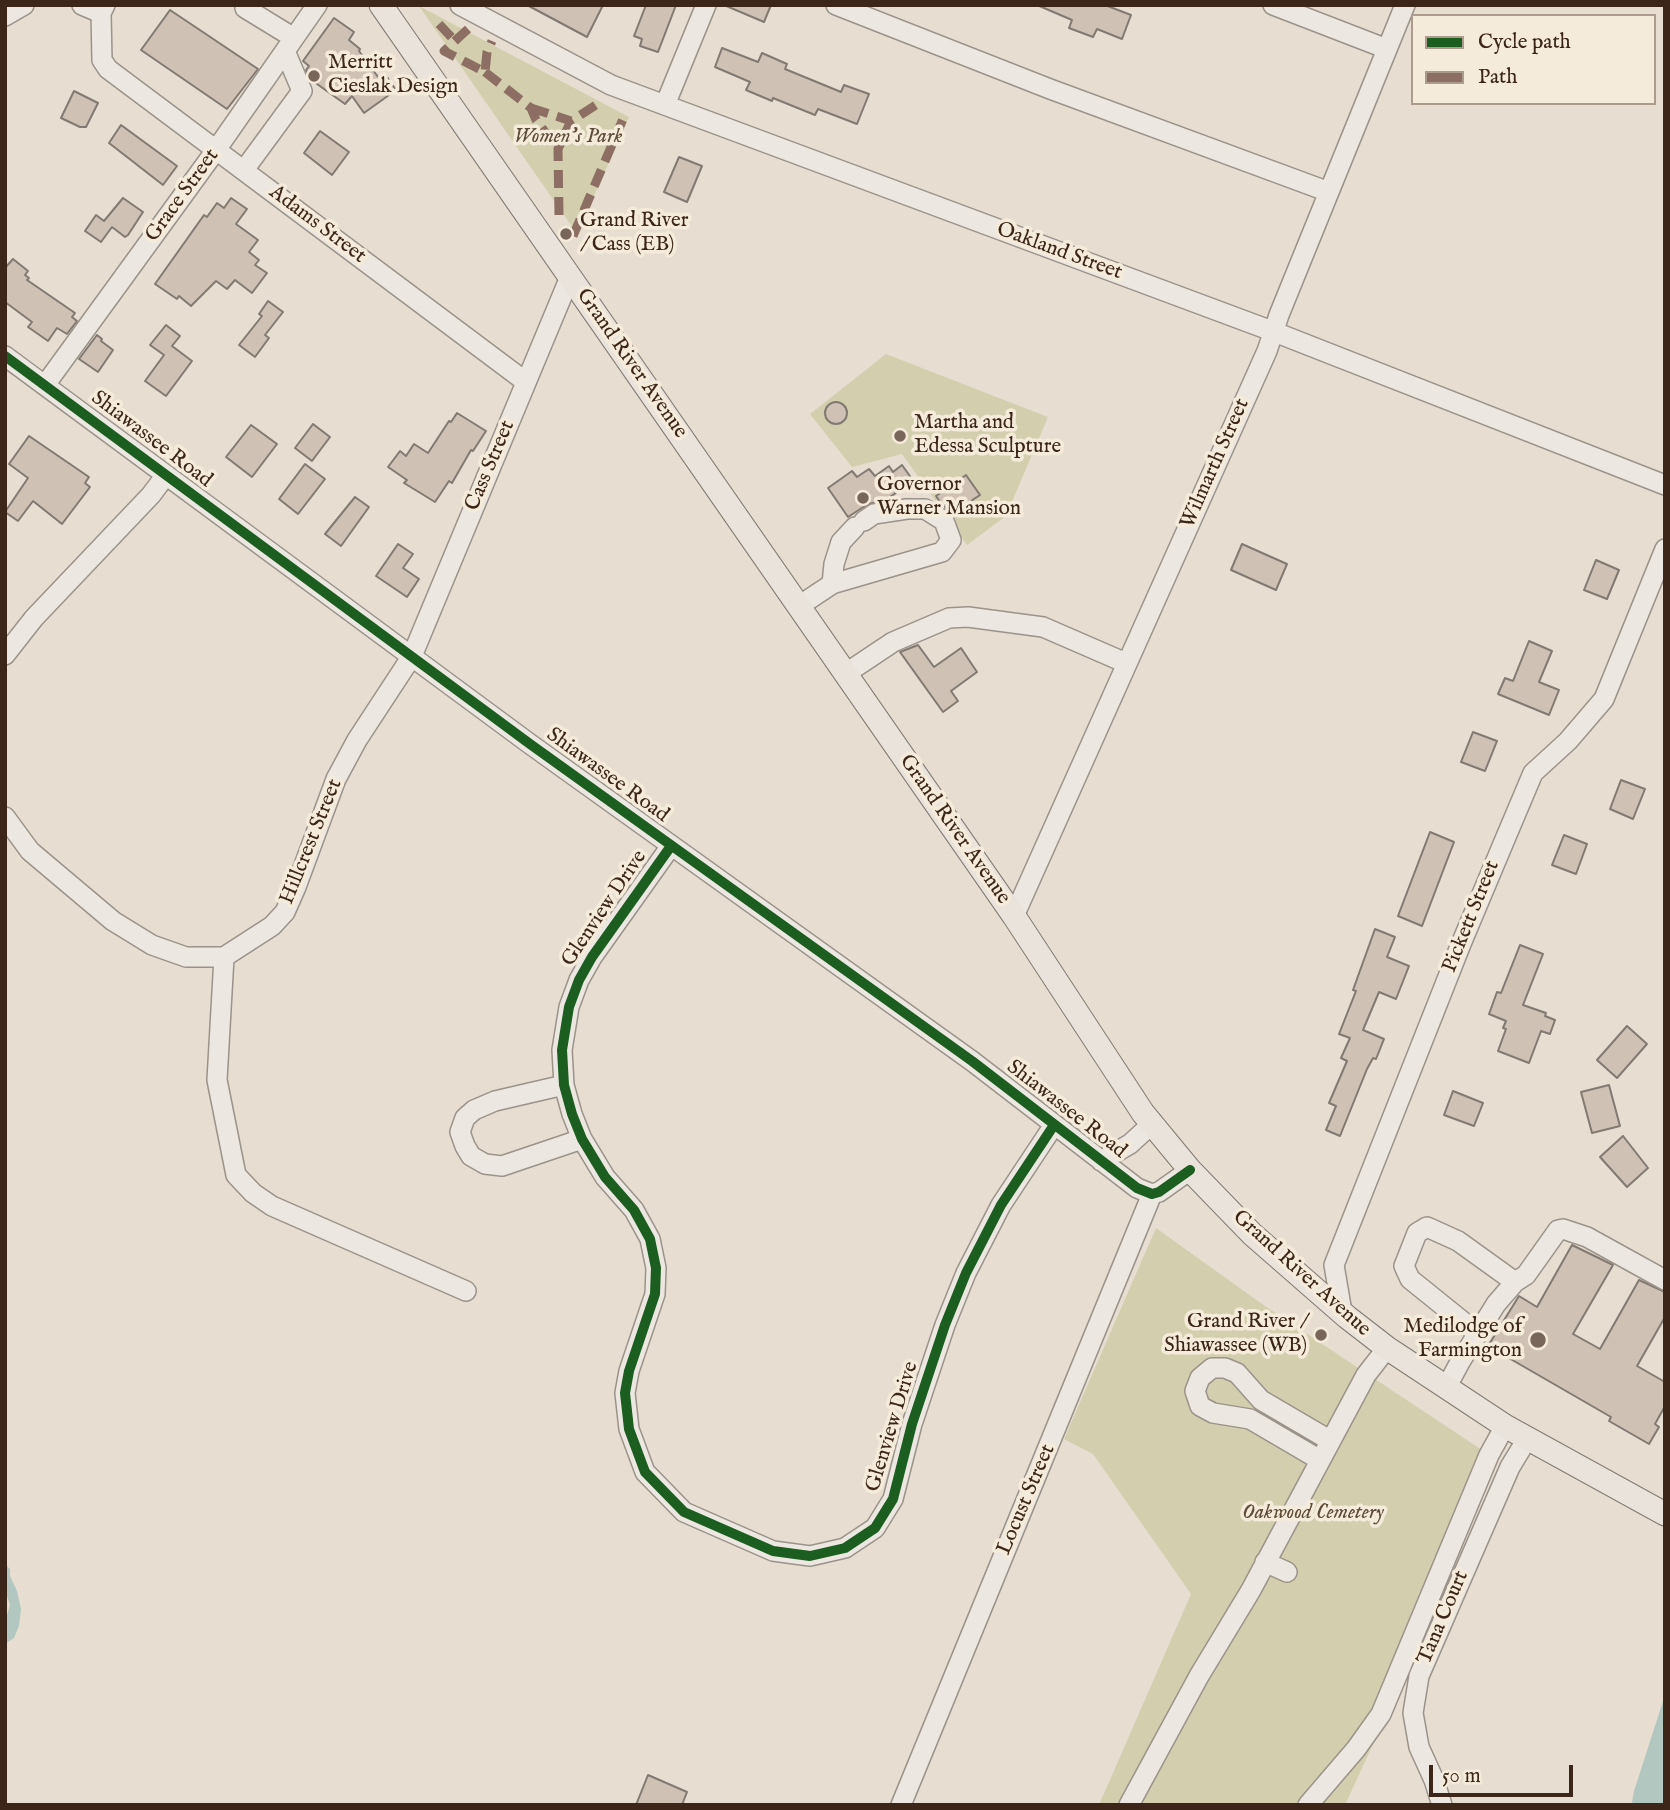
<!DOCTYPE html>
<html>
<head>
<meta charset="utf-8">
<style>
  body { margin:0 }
  #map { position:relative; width:1670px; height:1810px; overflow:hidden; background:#e7ded1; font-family:"IM FELL English",serif }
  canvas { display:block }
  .frame { position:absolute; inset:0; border:7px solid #3b2619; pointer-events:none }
  .legend { position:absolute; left:1411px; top:14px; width:245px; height:91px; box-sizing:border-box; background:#f5ebdb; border:2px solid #ab9c8d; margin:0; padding:9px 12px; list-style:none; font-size:21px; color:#3b2619 }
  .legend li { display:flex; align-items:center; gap:14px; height:35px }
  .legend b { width:35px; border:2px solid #ab9c8d }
  .scale { position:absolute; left:1429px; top:1765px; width:144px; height:32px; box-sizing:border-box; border:4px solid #3b2619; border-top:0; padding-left:9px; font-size:21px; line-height:24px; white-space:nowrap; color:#3b2619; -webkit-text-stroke:5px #f5ebdb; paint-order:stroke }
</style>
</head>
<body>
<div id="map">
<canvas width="1670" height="1810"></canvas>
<div class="frame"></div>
<ul class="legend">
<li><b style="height:9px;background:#1b5e20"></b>Cycle path</li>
<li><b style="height:9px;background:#8d6e63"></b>Path</li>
</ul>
<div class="scale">50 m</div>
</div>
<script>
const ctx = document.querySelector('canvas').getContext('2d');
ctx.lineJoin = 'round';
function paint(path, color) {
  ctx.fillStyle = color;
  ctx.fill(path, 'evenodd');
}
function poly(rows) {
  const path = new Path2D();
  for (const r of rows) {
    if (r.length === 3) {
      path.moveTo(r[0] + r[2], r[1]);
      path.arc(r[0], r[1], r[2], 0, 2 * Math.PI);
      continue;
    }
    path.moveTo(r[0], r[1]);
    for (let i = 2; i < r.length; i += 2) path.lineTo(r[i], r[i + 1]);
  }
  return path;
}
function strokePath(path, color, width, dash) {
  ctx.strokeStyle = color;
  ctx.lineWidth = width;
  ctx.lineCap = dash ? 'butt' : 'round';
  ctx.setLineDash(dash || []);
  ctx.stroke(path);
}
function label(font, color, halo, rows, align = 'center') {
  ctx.font = font + ' "IM FELL English",serif';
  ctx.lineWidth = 7;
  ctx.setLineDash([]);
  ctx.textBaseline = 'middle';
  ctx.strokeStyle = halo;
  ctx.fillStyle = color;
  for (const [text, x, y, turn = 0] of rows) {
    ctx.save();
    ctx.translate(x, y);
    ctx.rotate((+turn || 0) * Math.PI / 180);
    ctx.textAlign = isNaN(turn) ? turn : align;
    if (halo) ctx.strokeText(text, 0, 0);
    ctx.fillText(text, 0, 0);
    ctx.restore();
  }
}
const green = poly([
  [419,6,629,117,577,234],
  [886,354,1048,417,1006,516,967,545,902,454,852,467,810,414],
  [1156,1228,1262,1304,1494,1458,1392,1703,1345,1805,1099,1805,1191,1594,1093,1454,1064,1439]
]);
const water = poly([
  [5,1564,10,1569,10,1576,17,1591,21,1609,19,1626,14,1638,5,1644,5,1622,10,1605,5,1590],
  [1665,1695,1665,1805,1634,1805,1632,1802,1634,1791]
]);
const building = poly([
  [527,5,603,5,587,37,527,5],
  [646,5,676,5,658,52,640,46,642,39,634,36,646,5],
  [724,5,771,5,764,22,724,5],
  [1037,5,1105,5,1131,15,1122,39,1097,29,1093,37,1069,28,1072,20,1037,5],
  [170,10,258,69,227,109,141,50,170,10],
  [334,18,354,32,349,40,360,49,359,51,381,81,387,77,396,90,364,113,352,96,345,104,310,79,306,70,309,66,303,61,334,18],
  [722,48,758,62,762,53,787,64,785,69,841,92,844,85,869,94,857,124,818,109,815,115,773,98,772,101,746,90,750,82,715,67,722,48],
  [74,91,98,103,86,127,80,127,61,118,74,91],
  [121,125,177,166,163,185,109,143,121,125],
  [320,131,349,152,332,175,304,153,320,131],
  [679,157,702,166,687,202,664,192,679,157],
  [123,198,143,212,128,235,125,237,112,227,101,242,85,231,96,215,104,221,123,198],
  [231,198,247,209,236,224,258,240,249,252,259,260,255,265,267,273,252,293,235,280,227,289,216,281,191,306,179,296,177,299,155,284,204,215,207,217,217,203,224,208,231,198],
  [13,259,28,271,25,275,29,278,27,280,75,313,72,317,77,321,67,334,57,328,48,341,28,327,32,322,5,302,5,268,13,259],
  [268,301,283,312,265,335,269,338,255,357,239,345,262,316,259,314,268,301],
  [166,325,180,336,172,346,192,361,166,396,145,381,164,355,150,345,166,325],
  [97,335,102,339,101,341,113,350,98,372,79,359,97,335],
  [836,413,11],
  [457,413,486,431,473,451,471,450,452,483,449,481,435,502,404,483,407,480,388,467,400,451,406,456,414,444,428,453,449,421,451,422,457,413],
  [313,424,330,437,312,461,295,448,313,424],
  [251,425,277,444,252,477,226,457,251,425],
  [29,436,89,477,85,483,90,487,62,524,33,501,18,521,5,512,28,478,9,464,29,436],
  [305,464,325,479,298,514,279,499,305,464],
  [902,465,912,479,894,491,896,493,890,497,891,499,868,504,848,517,828,488,852,471,857,477,869,469,875,476,889,466,893,472,902,465],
  [966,475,980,495,953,513,942,505,936,496,966,475],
  [355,497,369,507,341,546,325,534,355,497],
  [398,544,413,554,403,568,419,579,407,597,376,576,398,544],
  [1242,544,1287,564,1276,590,1231,570,1242,544],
  [1596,560,1619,570,1607,599,1584,590,1596,560],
  [1529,641,1552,651,1539,682,1559,690,1549,715,1498,694,1505,678,1513,681,1529,641],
  [918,645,934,667,961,648,977,672,951,691,958,701,943,712,900,652,918,645],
  [1473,732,1497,741,1485,771,1461,762,1473,732],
  [1621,780,1645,789,1633,819,1610,809,1621,780],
  [1430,832,1454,842,1422,926,1398,916,1430,832],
  [1564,835,1587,844,1576,874,1552,865,1564,835],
  [1375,929,1395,937,1387,957,1409,966,1396,999,1379,992,1363,1030,1384,1039,1376,1059,1373,1058,1367,1069,1340,1136,1326,1130,1336,1106,1329,1103,1347,1061,1341,1058,1350,1038,1339,1034,1356,991,1353,990,1375,929],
  [1520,945,1543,954,1523,1005,1546,1013,1545,1016,1555,1020,1550,1034,1541,1031,1529,1063,1498,1051,1506,1029,1503,1028,1506,1021,1489,1014,1497,992,1501,993,1520,945],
  [1627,1026,1647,1044,1617,1078,1597,1060,1627,1026],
  [1609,1085,1620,1126,1592,1133,1581,1092,1609,1085],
  [1453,1091,1483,1103,1474,1126,1444,1115,1453,1091],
  [1623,1136,1648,1168,1627,1187,1600,1157,1623,1136],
  [1572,1245,1613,1265,1573,1334,1600,1349,1639,1280,1665,1292,1665,1317,1637,1366,1665,1382,1665,1406,1655,1424,1659,1427,1649,1444,1609,1421,1611,1417,1488,1346,1519,1296,1537,1307,1572,1245],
  [648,1775,687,1792,682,1805,636,1805,648,1775]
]);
const minor = poly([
  [82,5,101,13,105,5],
  [460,5,611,85,1272,331,1665,485],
  [836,5,1050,89,1329,192],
  [1273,5,1387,49],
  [245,8,294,38],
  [101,13,102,60,108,69,526,382],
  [5,16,24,5],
  [665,105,706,5],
  [244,170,302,91,285,51],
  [5,356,530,744,972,1061,1137,1188,1152,1194,1159,1192,1190,1170],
  [45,385,216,150,317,5],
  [832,584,834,564,841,542,855,527],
  [799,606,832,584,942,552,951,540,944,521,925,509,907,509,874,514,864,521],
  [5,655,34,618,151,495,166,475],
  [845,674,893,642,949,618,968,617,1043,627,1126,663],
  [5,817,30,851,113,921,152,945,186,957,224,957,272,926,285,912,296,887,336,779,357,740,412,656,570,277],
  [671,846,592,957,579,980,569,1007,562,1050,564,1085,572,1114,582,1139,605,1177,634,1210,650,1239,656,1268,655,1294,629,1371,625,1393,629,1429,645,1472,684,1512,773,1551,810,1556,845,1548,875,1528,893,1499,912,1424,945,1325,966,1273,1001,1205,1054,1125],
  [1014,916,1267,351,1279,315,1405,5],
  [224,957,217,1080,236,1175,253,1193,272,1206,466,1291],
  [564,1085,495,1101,474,1110,465,1118,460,1132,465,1146,471,1156,485,1164,502,1166,582,1139],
  [1101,1161,1130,1144,1153,1123],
  [1342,1312,1334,1265,1461,944,1503,844,1533,773,1568,741,1604,699,1665,549],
  [1477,1333,1410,1279,1404,1266,1417,1233,1427,1227,1458,1241,1515,1282],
  [1446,1388,1460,1362,1496,1304,1515,1282,1526,1275,1558,1230,1563,1229,1587,1237,1665,1280],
  [1320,1460,1250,1419,1213,1413,1200,1406,1195,1391,1200,1378,1212,1368,1225,1368,1237,1373,1261,1400,1331,1441],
  [1265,1562,1287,1572],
  [901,1805,1152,1194],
  [1129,1805,1199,1676,1251,1590,1366,1375,1387,1348],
  [1308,1805,1356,1749,1381,1714,1489,1455,1505,1426],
  [1442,1805,1434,1780,1419,1747,1413,1713,1419,1676,1510,1467,1527,1439]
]);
const major = poly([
  [381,5,1014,916,1143,1113,1190,1170,1252,1234,1347,1317,1387,1348,1505,1426,1665,1514]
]);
const quiet = poly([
  [439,24,455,41],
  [468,29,444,51,485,72,487,52,492,41],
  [485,72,531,108,536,120,558,149],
  [531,108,571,121],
  [559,215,558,149,571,121,599,103],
  [573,236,626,112]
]);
const cycleway = poly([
  [5,356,530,744,972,1061,1137,1188,1152,1194,1159,1192,1190,1170],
  [671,846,592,957,579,980,569,1007,562,1050,564,1085,572,1114,582,1139,605,1177,634,1210,650,1239,656,1268,655,1294,629,1371,625,1393,629,1429,645,1472,684,1512,773,1551,810,1556,845,1548,875,1528,893,1499,912,1424,945,1325,966,1273,1001,1205,1054,1125]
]);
const markers = [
  [314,76,7,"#776659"],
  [566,234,7,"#776659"],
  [900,436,7,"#776659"],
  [863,498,7,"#776659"],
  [1321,1335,7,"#776659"],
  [1538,1340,9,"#776659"]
];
const poiNames = [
  ["Merritt",328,64],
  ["Cieslak Design",328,88],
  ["Grand River",580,222],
  ["/ Cass (EB)",580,246],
  ["Martha and",914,424],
  ["Edessa Sculpture",914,448],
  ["Governor",877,486],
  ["Warner Mansion",877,510],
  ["Grand River /",1307,1323,"right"],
  ["Shiawassee (WB)",1307,1347,"right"],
  ["Medilodge of",1522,1328,"right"],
  ["Farmington",1522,1352,"right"]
];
const parkNames = [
  ["Women's Park",568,138],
  ["Oakwood Cemetery",1313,1514]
];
const streetNames = [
  ["Grace Street",183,196,-54],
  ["Adams Street",317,225,37],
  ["Oakland Street",1059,252,20],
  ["Grand River Avenue",631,364,55],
  ["Shiawassee Road",151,440,37],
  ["Wilmarth Street",1216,464,-66],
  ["Cass Street",491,466,-67],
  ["Shiawassee Road",607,776,36],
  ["Grand River Avenue",954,830,55],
  ["Hillcrest Street",312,842,-68],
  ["Glenview Drive",605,909,-56],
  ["Pickett Street",1472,917,-68],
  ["Shiawassee Road",1066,1110,38],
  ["Grand River Avenue",1301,1274,42],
  ["Glenview Drive",893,1427,-73],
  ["Locust Street",1027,1500,-67],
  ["Tana Court",1444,1618,-67]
];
paint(green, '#d3cead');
paint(water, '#b1c7c0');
paint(building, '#cfc1b4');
strokePath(building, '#827a72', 2);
strokePath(minor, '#9b938a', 22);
strokePath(major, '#827a72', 25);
strokePath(minor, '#ece7e0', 19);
strokePath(major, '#e9e3db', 23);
strokePath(quiet, '#8d6e63', 9, [18, 9]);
strokePath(cycleway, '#1b5e20', 10);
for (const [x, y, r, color] of markers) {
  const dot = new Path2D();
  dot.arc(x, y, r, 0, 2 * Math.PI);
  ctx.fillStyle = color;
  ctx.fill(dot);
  strokePath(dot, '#f5ebdb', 2.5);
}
label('21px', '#3b2619', '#f5ebdb', poiNames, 'left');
label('italic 21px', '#5d4c37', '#f5ebdb', parkNames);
label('21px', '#3b2619', '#f5ebdb', streetNames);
</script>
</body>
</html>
